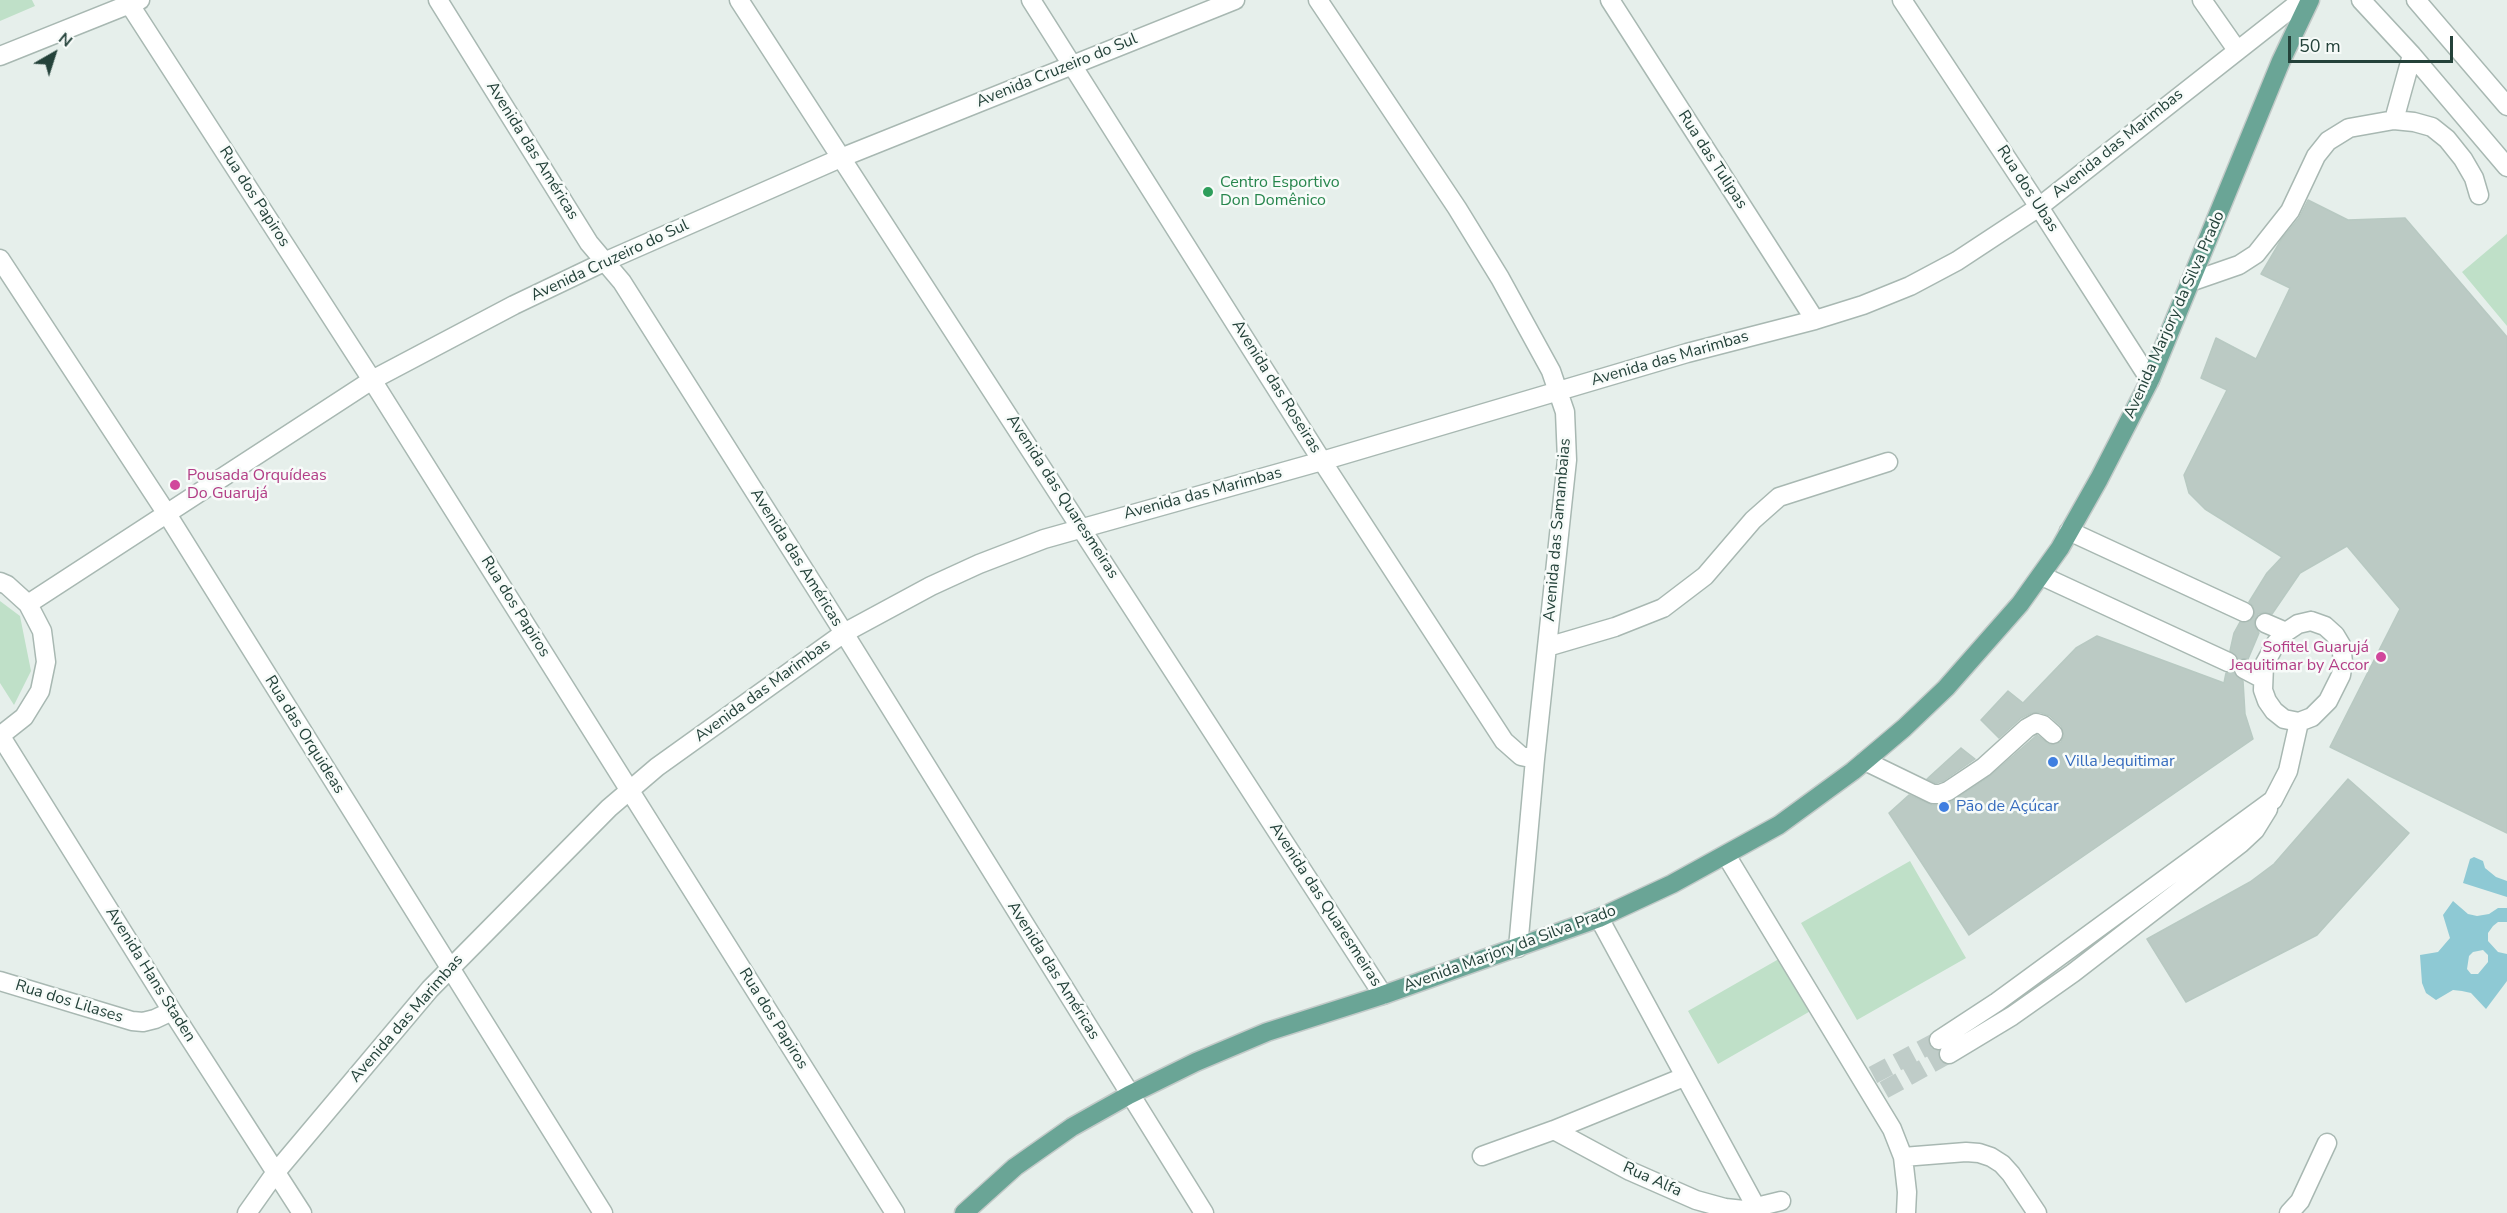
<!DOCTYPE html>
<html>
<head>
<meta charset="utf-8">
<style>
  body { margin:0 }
  #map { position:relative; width:2507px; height:1213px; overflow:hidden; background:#e6efeb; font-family:"Nunito Sans",sans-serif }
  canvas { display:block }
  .north { position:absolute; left:24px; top:24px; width:60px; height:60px; -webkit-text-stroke:4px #f7fbf9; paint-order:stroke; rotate:39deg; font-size:16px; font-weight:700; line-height:24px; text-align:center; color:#24423a }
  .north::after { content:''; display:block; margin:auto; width:21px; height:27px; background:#24423a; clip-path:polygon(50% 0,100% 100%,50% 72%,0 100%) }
  .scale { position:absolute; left:2288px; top:36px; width:165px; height:27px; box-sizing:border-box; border:3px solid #24423a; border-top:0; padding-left:8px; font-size:18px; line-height:21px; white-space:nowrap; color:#24423a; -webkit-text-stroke:4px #f7fbf9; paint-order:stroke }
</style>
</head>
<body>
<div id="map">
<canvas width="2507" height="1213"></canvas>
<div class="north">N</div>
<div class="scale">50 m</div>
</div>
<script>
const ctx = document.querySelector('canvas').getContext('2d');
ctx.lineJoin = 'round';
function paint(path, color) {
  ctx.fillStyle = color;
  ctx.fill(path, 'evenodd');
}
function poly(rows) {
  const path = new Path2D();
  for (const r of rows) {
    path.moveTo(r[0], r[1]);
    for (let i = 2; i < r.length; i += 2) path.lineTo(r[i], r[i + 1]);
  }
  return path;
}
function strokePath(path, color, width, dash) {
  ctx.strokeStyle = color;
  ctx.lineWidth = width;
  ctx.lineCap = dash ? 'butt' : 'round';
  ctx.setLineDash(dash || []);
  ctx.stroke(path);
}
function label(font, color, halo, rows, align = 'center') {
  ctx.font = font + ' "Nunito Sans",sans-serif';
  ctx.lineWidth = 5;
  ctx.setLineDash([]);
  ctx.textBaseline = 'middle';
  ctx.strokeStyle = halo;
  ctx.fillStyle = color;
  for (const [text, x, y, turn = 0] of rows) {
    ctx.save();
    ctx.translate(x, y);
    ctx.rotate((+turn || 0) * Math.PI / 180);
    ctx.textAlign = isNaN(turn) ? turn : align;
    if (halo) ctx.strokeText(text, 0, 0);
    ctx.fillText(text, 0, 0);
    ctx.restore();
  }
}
const green = poly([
  [0,0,32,0,35,6,0,21],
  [2507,234,2507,326,2462,272],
  [0,601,20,616,31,671,14,705,0,683],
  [1910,861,1966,958,1857,1020,1801,923],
  [1784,956,1814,1009,1718,1064,1688,1011]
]);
const water = poly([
  [2474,857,2483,861,2485,868,2496,877,2507,881,2507,897,2463,883,2470,859],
  [2453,901,2468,914,2477,916,2489,914,2498,908,2507,908,2507,922,2498,922,2493,926,2488,933,2488,941,2498,952,2507,954,2507,981,2486,1009,2471,993,2462,991,2453,990,2436,1000,2426,993,2422,983,2420,955,2438,952,2450,938,2443,915],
  [2483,950,2488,955,2488,962,2478,974,2471,974,2467,969,2469,956,2473,952]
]);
const building = poly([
  [2308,200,2348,220,2405,218,2507,337,2507,833,2330,747,2400,609,2347,546,2300,573,2272,614,2264,612,2258,614,2254,624,2259,633,2248,659,2239,659,2230,651,2234,633,2240,622,2250,621,2254,616,2253,606,2249,602,2267,573,2282,557,2205,509,2189,493,2184,475,2227,390,2201,378,2216,338,2256,359,2290,288,2261,274,2281,240,2299,218,2308,200],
  [2097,636,2224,683,2226,673,2233,672,2243,681,2245,714,2253,739,1969,935,1889,813,1909,795,1932,805,1944,805,1954,800,1990,776,2037,735,2050,745,2061,742,2064,736,2061,726,2050,716,2039,712,2031,713,2021,718,1999,738,1981,720,2008,691,2023,703,2076,648,2097,636],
  [1961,748,1975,759,1943,781,1936,783,1927,779,1961,748],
  [2348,779,2409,833,2317,935,2186,1002,2147,939,2250,882,2274,864,2348,779]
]);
const minorTunnel = poly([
  [1873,1075,1939,1040],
  [1884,1090,1949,1054]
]);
const minor = poly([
  [438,0,589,243,622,282,844,633,1204,1213],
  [739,0,1383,995],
  [1031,0,1322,461,1504,741,1521,756,1535,759],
  [1318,0,1457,208,1500,278,1551,371,1565,412,1567,460,1535,759,1518,948],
  [1610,0,1815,320],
  [1902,0,2039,207,2150,380],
  [2202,0,2237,50],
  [2361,0,2412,55,2507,167],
  [2416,0,2507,106],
  [130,5,372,380,895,1213],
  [0,56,140,0],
  [2394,120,2412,55],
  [0,259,167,514,603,1213],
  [2190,282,2239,265,2256,254,2290,211,2316,156,2328,141,2349,128,2394,120,2414,122,2432,127,2447,139,2463,159,2474,178,2479,195],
  [2069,531,2244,612],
  [2042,576,2228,662],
  [0,582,7,585,28,604,42,631,46,662,40,691,24,717,0,736],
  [28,604,372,380,514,305,604,262,843,157,1235,0],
  [2311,621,2325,626,2335,635,2341,645,2343,662,2341,675,2328,701,2312,717,2299,722,2284,719,2274,711,2267,701,2263,690,2264,665,2276,643,2286,632,2298,624,2311,621],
  [2265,623,2286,632],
  [1547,647,1615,627,1663,608,1705,576,1753,520,1779,497,1888,462],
  [2244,669,2263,679],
  [0,735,172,1011,302,1213],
  [1865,761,1933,794,1940,794,1948,791,1984,767,2027,728,2036,723,2043,725,2053,734],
  [1726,855,1892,1129,1903,1157,1907,1192,1906,1213],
  [1599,918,1756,1207],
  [0,981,132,1021,143,1022,155,1019,172,1011],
  [1939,1040,1997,1002,2273,800,2288,771,2299,722],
  [1949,1054,2012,1016,2073,973,2240,844,2255,830,2268,809],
  [1554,1130,1630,1171,1696,1200,1725,1208,1744,1210,1781,1201],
  [1482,1156,1554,1130,1684,1077],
  [1903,1157,1966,1152,1979,1153,1991,1157,2002,1164,2011,1174,2037,1213],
  [247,1213,276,1172,430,989,609,808,657,767,844,633,931,586,979,564,1044,539,1322,461,1687,353,1815,320,1863,305,1910,286,1957,261,2039,207,2302,0],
  [2289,1213,2300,1201,2327,1143]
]);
const major = poly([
  [964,1213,1015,1167,1072,1127,1129,1095,1196,1062,1267,1032,1383,995,1599,918,1672,884,1779,825,1853,771,1904,728,1946,688,2020,604,2060,548,2099,479,2150,380,2281,61,2310,0]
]);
const markers = [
  [1208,192,6,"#2e9e5b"],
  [175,485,6,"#d1479c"],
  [2381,657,6,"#d1479c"],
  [2053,762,6,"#3f7fe0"],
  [1944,807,6,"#3f7fe0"]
];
const streetNames = [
  ["Avenida Cruzeiro do Sul",1057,71,-22],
  ["Avenida das Marimbas",2118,144,-39],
  ["Avenida das Américas",532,151,58],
  ["Rua das Tulipas",1712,160,57],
  ["Rua dos Ubas",2027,189,57],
  ["Rua dos Papiros",254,197,57],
  ["Avenida Cruzeiro do Sul",610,261,-25],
  ["Avenida Marjory da Silva Prado",2175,315,-66],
  ["Avenida das Marimbas",1670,359,-16],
  ["Avenida das Roseiras",1276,387,58],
  ["Avenida das Marimbas",1203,494,-15],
  ["Avenida das Quaresmeiras",1062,497,57],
  ["Avenida das Samambaias",1558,530,-85],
  ["Avenida das Américas",796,558,58],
  ["Rua dos Papiros",515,607,58],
  ["Avenida das Marimbas",763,691,-36],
  ["Rua das Orquideas",304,735,58],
  ["Avenida das Quaresmeiras",1325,905,57],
  ["Avenida Marjory da Silva Prado",1510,949,-20],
  ["Avenida das Américas",1053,971,58],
  ["Avenida Hans Staden",150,975,58],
  ["Rua dos Lilases",69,1002,17],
  ["Avenida das Marimbas",407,1019,-49],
  ["Rua dos Papiros",773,1019,58],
  ["Rua Alfa",1652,1180,24]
];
const leisureNames = [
  ["Centro Esportivo",1220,183],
  ["Don Domênico",1220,201]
];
const hotelNames = [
  ["Pousada Orquídeas",187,476],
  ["Do Guarujá",187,494],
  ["Sofitel Guarujá",2369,648,"right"],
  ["Jequitimar by Accor",2369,666,"right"]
];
const shopNames = [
  ["Villa Jequitimar",2065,762],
  ["Pão de Açúcar",1956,807]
];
paint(green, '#bfe0c8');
paint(water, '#8ec9d4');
paint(building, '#bbcac4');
strokePath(building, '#b8c9c2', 1.5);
strokePath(minorTunnel, '#bfccc8', 18, [18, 9]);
strokePath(minor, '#a8b8b2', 21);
strokePath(major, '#c2cac8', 21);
strokePath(minor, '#fff', 18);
strokePath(major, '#6aa596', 18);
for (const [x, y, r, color] of markers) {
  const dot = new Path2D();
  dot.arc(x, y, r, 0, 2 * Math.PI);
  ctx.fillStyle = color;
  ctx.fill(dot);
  strokePath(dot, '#f7fbf9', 2);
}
label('16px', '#24423a', '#f7fbf9', streetNames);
label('16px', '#27864d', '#f7fbf9', leisureNames, 'left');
label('16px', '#b23c85', '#f7fbf9', hotelNames, 'left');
label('16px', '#366cbe', '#f7fbf9', shopNames, 'left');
</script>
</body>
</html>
